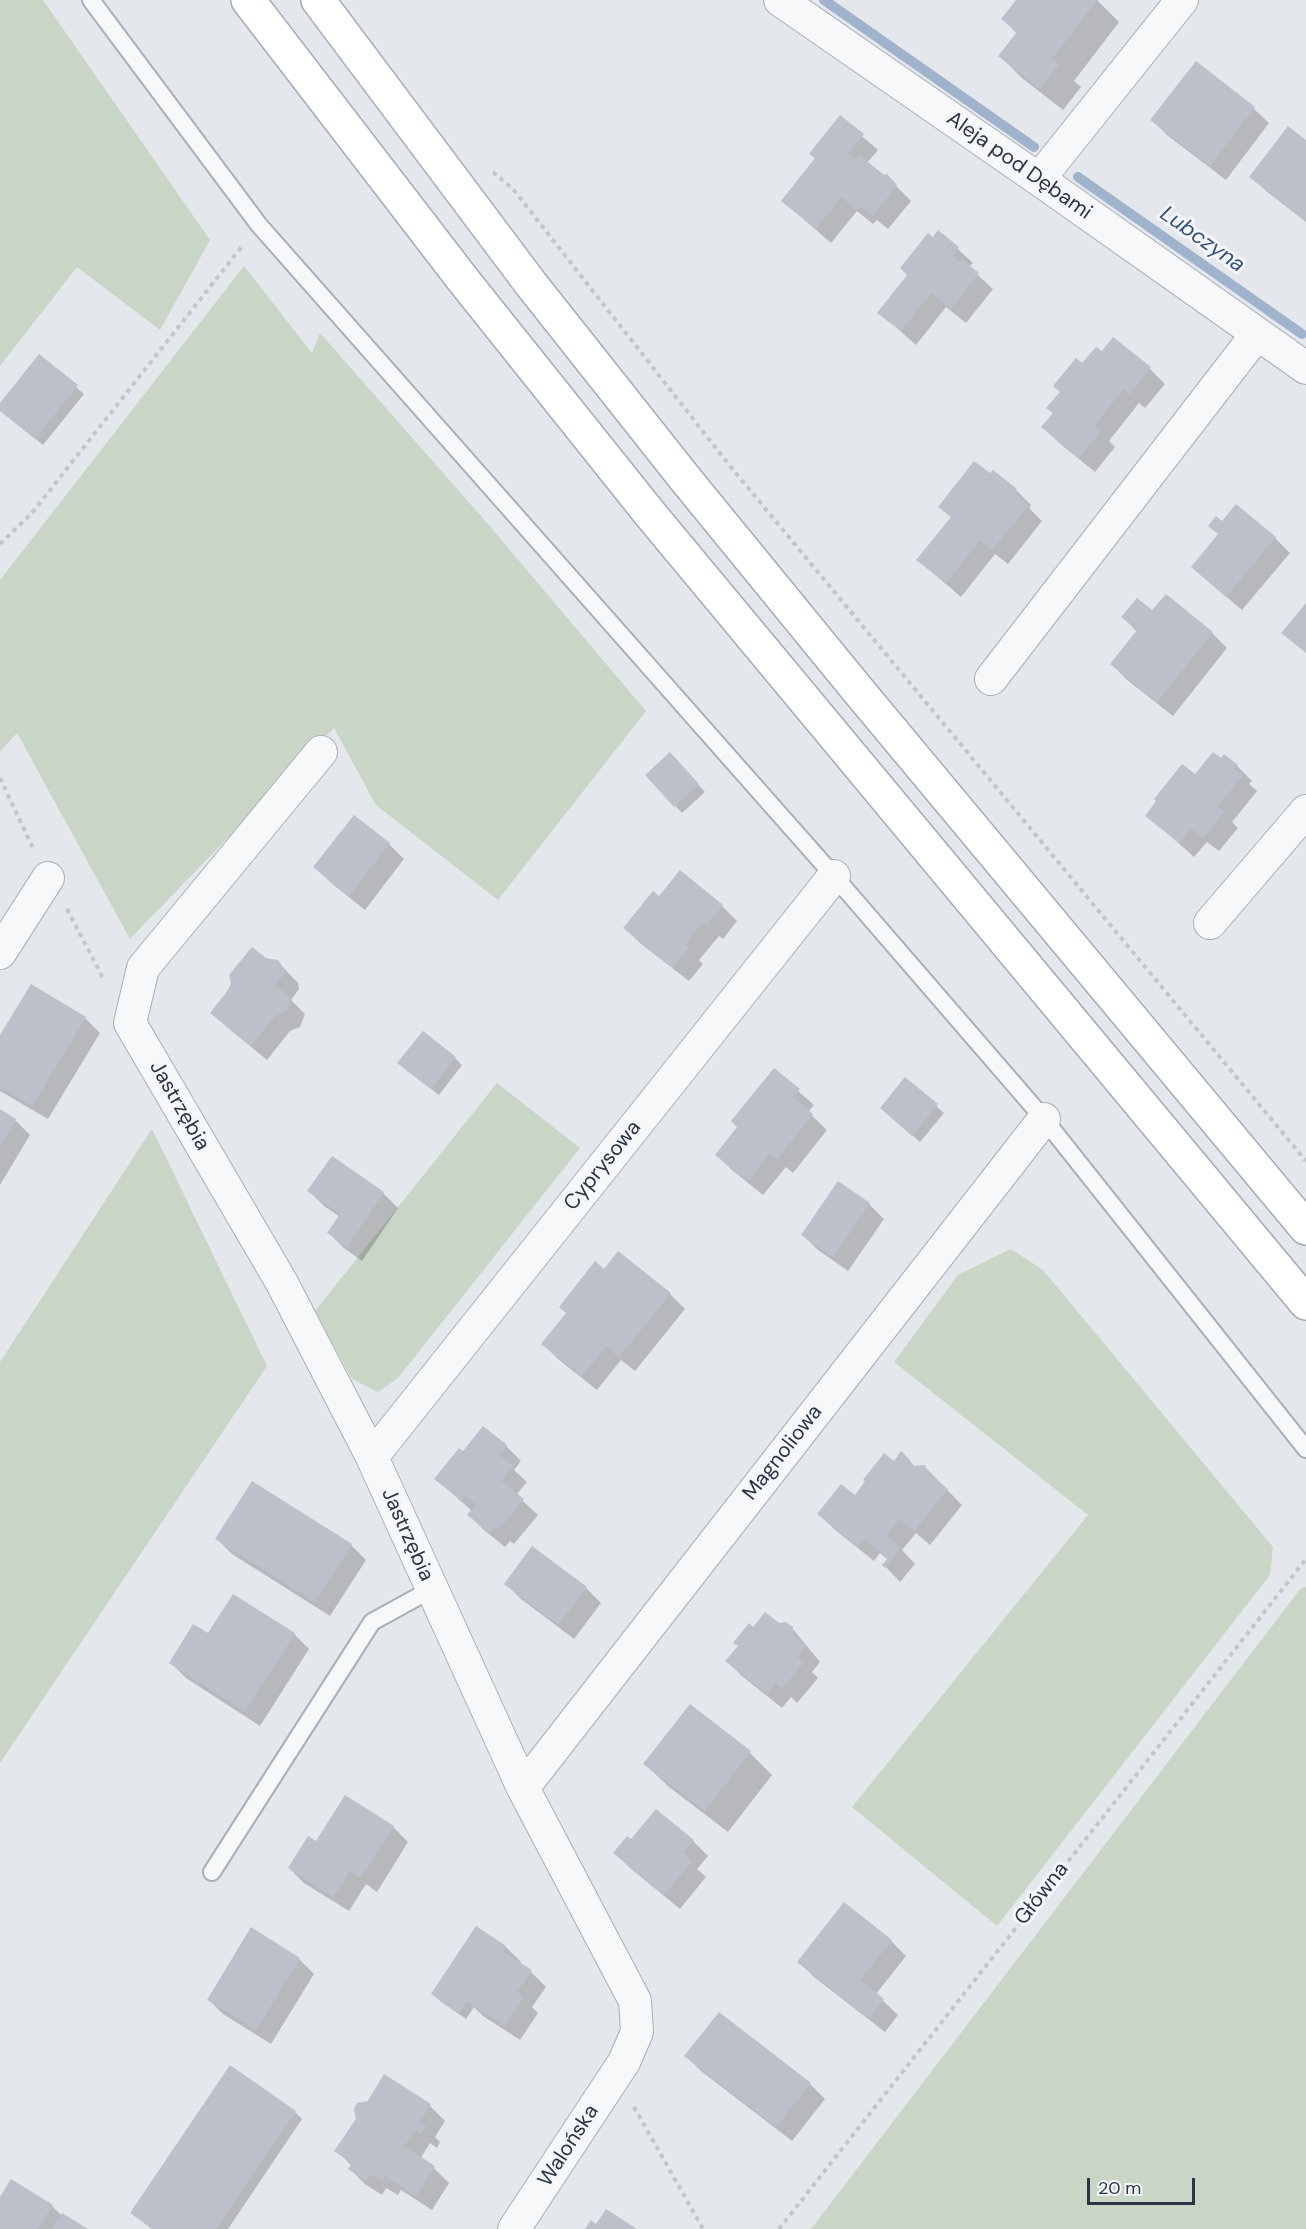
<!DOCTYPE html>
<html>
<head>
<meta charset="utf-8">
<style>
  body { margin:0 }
  #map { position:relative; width:1306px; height:2229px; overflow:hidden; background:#e4e7ec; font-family:"DM Sans",sans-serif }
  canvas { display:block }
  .scale { position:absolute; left:1087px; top:2178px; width:108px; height:27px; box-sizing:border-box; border:3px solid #2b3445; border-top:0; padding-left:8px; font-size:18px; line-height:21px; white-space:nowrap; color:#2b3445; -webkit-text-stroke:4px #f4f6f9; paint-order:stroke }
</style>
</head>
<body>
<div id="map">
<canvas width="1306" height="2229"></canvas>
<div class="scale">20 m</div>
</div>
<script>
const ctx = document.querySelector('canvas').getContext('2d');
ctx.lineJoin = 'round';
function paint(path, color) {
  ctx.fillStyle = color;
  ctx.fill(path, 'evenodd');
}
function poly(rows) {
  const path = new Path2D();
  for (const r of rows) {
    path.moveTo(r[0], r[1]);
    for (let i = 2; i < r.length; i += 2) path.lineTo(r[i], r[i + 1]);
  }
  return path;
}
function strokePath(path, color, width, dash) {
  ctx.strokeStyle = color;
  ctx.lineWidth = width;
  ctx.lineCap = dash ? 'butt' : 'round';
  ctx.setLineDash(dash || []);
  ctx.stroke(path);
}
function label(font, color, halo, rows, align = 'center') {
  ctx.font = font + ' "DM Sans",sans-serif';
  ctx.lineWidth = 6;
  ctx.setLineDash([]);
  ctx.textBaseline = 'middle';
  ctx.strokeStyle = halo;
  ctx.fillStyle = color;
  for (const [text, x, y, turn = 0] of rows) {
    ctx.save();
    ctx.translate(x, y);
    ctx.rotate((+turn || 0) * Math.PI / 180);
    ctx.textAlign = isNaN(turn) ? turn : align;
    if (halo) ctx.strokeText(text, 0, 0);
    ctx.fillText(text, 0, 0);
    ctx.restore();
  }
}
const green = poly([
  [0,0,43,0,210,240,160,330,77,267,0,366],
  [244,266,312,353,320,333,488,524,646,711,498,900,376,805,334,728,130,939,17,733,0,752,0,580],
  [497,1083,580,1148,398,1378,378,1392,352,1379,315,1311],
  [152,1129,267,1366,0,1763,0,1362],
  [1011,1249,1043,1270,1273,1547,1270,1575,997,1926,852,1807,1088,1515,894,1362,958,1275],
  [1306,1587,1306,2229,811,2229,1301,1588]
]);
const shadow = poly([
  [1017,0,1097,0,1119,22,1074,81,1081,87,1063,110,1022,78,1000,56,1017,34,1003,19],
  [1196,63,1254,109,1269,123,1226,180,1167,135,1152,120],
  [840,117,878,150,867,163,883,176,886,176,911,201,888,229,877,220,873,224,857,211,831,243,783,201,816,159],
  [1306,142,1306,222,1266,191,1251,176],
  [939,232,973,263,969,267,993,289,966,323,946,307,916,345,879,312,909,275],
  [1113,339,1150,369,1165,384,1145,408,1139,403,1109,441,1115,447,1095,472,1058,442,1043,427,1054,414,1082,365,1102,353],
  [39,356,84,394,43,445,0,410,0,406],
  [1016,490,1031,505,1029,508,1042,521,1008,564,995,554,961,597,918,560,952,518,940,507],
  [1222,523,1275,538,1290,553,1242,610,1208,581],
  [1153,612,1212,633,1227,648,1173,716,1126,679,1112,664,1137,632,1123,617],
  [1221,760,1237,766,1252,781,1249,784,1257,791,1232,822,1238,828,1219,851,1207,842,1194,857,1147,815,1195,777],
  [677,761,705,792,682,813,647,775],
  [355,817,389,844,404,859,365,910,330,882,315,867],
  [680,872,722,906,737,921,723,939,719,936,699,960,703,964,689,981,640,943,625,928,660,898],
  [265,960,277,961,298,983,299,989,291,1000,305,1014,300,1027,290,1031,267,1060,227,1027,212,1012,230,990],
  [85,1018,100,1033,48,1119,0,1091,0,1038],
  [455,1058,462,1065,439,1095,406,1070],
  [774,1070,814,1105,808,1112,827,1130,793,1173,786,1167,763,1195,732,1170,717,1155,739,1127],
  [905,1079,944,1113,920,1142,889,1115],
  [0,1111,15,1120,30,1135,0,1185],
  [332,1158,383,1193,398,1208,362,1261,344,1248,329,1233,340,1217,324,1206,309,1191],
  [869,1204,884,1219,848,1271,818,1250,803,1235],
  [604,1271,670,1294,685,1309,635,1371,621,1360,597,1390,558,1359,543,1344],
  [506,1446,521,1461,514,1470,527,1482,516,1495,538,1515,514,1544,510,1541,505,1547,484,1530,469,1515,472,1511,436,1479,463,1453],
  [902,1453,915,1467,924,1466,962,1505,930,1545,916,1533,902,1550,915,1564,900,1582,884,1565,888,1560,880,1553,874,1561,834,1529,819,1514,855,1497],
  [217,1539,351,1545,366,1560,330,1616,232,1554],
  [506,1584,586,1588,601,1603,574,1639,521,1599],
  [778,1625,792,1628,820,1662,812,1672,818,1678,797,1703,791,1697,782,1708,742,1676,727,1661,754,1629],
  [294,1634,309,1649,260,1726,186,1678,171,1663,209,1635],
  [690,1706,750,1753,772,1775,728,1832,668,1786,645,1764],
  [393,1827,408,1842,377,1892,366,1884,349,1911,304,1883,289,1868,316,1843],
  [632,1841,693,1841,708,1856,697,1869,706,1877,680,1909,630,1868,615,1853],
  [476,1928,506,1947,521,1962,519,1964,531,1972,546,1987,532,2007,538,2013,520,2040,483,2016,474,2007,466,2019,440,2001,433,1994],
  [891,1941,906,1956,876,1994,898,2015,885,2032,814,1977,799,1962],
  [299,1959,314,1974,271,2044,223,2014,208,1999],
  [686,2056,810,2084,825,2099,792,2141,701,2071],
  [230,2067,295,2112,302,2119,228,2229,152,2229,131,2213],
  [384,2076,430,2106,445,2121,435,2137,440,2142,437,2148,430,2143,420,2159,434,2168,449,2183,432,2210,401,2190,398,2195,386,2188,382,2195,365,2184,350,2169,352,2166,336,2150],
  [0,2200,52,2206,62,2216,86,2229,0,2229]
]);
const stream = poly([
  [824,0,1034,147],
  [1078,177,1302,334]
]);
const building = poly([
  [1016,0,1097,0,1052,59,1059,64,1040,89,998,56,1017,32,1001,19],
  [1196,61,1255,107,1210,166,1150,120],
  [840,115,864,134,848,154,855,159,859,155,884,175,887,174,897,185,873,216,861,206,857,210,841,197,816,229,781,201,815,158,809,154],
  [1288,126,1306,140,1306,221,1249,177],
  [938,230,959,247,952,256,959,262,961,259,979,273,951,309,931,293,901,331,877,313,907,275,900,268,928,233,933,237],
  [1113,337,1151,367,1130,394,1123,389,1094,426,1101,431,1079,458,1041,427,1053,413,1046,408,1060,392,1053,386,1076,358,1082,363,1096,347,1102,351],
  [39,354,78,385,35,439,0,411,0,403],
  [974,461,990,473,993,470,1017,489,1014,493,1029,505,992,550,980,540,946,583,916,560,951,517,938,507],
  [1236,504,1276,537,1226,597,1191,567,1218,534,1208,526,1216,516,1222,521],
  [1166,594,1213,632,1157,702,1110,664,1137,630,1121,617,1137,598,1152,610],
  [1306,603,1306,653,1281,633],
  [670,752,699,784,674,807,645,775],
  [1213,752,1221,758,1224,754,1238,765,1235,769,1243,775,1217,807,1224,812,1203,838,1191,828,1179,843,1145,816,1156,801,1154,799,1182,764,1195,774],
  [354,815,390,843,349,896,313,867],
  [680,870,723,905,707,925,703,922,685,945,689,948,673,968,623,928,653,891,659,896],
  [252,947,266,958,278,960,283,967,285,973,275,985,290,997,288,1008,285,1012,275,1016,251,1046,210,1013,228,990,231,984,229,975],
  [31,984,86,1017,32,1106,0,1086,0,1035],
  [423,1031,456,1057,431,1089,397,1063],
  [774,1068,800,1089,793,1097,813,1114,777,1159,770,1153,748,1181,715,1155,737,1127,731,1121],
  [905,1077,938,1104,912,1136,880,1108],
  [0,1109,16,1119,0,1146],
  [332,1156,384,1192,347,1247,327,1233,340,1214,307,1191],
  [838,1181,870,1203,833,1257,801,1235],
  [618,1251,671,1293,619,1357,606,1346,582,1376,541,1344,566,1313,559,1307,595,1261,604,1269],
  [483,1426,507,1445,499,1455,513,1466,501,1481,524,1499,498,1530,495,1527,490,1533,467,1515,476,1504,466,1496,462,1501,434,1479,459,1448,463,1451],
  [901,1451,910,1460,911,1466,925,1465,928,1473,948,1489,914,1531,900,1519,886,1536,901,1548,885,1568,882,1565,888,1558,864,1539,858,1547,817,1514,841,1484,855,1495,865,1481,863,1480,884,1453,894,1461],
  [252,1481,352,1544,315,1602,215,1539],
  [532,1546,587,1587,558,1625,504,1584],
  [233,1594,295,1633,245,1712,169,1663,193,1624,208,1633],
  [765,1612,779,1623,786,1622,793,1627,793,1635,806,1645,797,1657,804,1662,782,1689,775,1683,767,1694,725,1661,738,1646,733,1643,749,1623,753,1627],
  [690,1704,751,1751,705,1811,643,1764],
  [345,1795,394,1826,361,1878,350,1871,333,1897,288,1868,308,1836,316,1841],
  [656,1809,694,1840,683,1853,692,1861,664,1895,613,1853,627,1836,631,1839],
  [844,1902,892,1940,860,1980,884,1999,869,2018,797,1962],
  [476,1926,506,1946,503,1952,532,1970,517,1992,524,1997,505,2026,466,2001,459,2013,431,1994],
  [251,1927,300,1958,256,2030,207,2000],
  [719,2012,811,2083,776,2127,684,2056],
  [230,2065,296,2111,216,2229,153,2229,130,2213],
  [384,2074,431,2104,420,2122,426,2126,421,2134,415,2130,404,2146,435,2166,416,2196,385,2176,382,2181,371,2174,366,2181,348,2169,352,2163,334,2151,356,2119,354,2109,357,2103,368,2101],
  [11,2179,53,2205,37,2229,0,2229,0,2197],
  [606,2209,637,2229,585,2229,591,2220,596,2224],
  [62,2213,88,2229,52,2229]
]);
const path = poly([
  [493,172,513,189,730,466,1306,1161],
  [0,544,32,513,243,245],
  [0,778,33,848],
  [67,909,104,980],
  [634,2107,703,2229],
  [779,2229,1306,1559]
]);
const service = poly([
  [91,0,259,225,834,876,1044,1119,1306,1449],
  [212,1872,372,1622,432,1589]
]);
const minor = poly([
  [780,0,1047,185,1306,368],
  [1039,179,1182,0],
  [991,679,1257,334],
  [321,752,143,968,130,1023,282,1283,372,1457,523,1788,635,2001,637,2032,624,2062,514,2229],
  [1210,923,1306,811],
  [0,953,48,878],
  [372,1457,834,876],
  [523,1788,1044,1119]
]);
const primary = poly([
  [248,0,464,281,651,515,1306,1303],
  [318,0,531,284,687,481,857,689,1306,1228]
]);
const streetNames = [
  ["Aleja pod Dębami",1019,166,35],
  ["Jastrzębia",179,1106,60],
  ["Cyprysowa",603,1166,-51],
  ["Magnoliowa",783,1453,-52],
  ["Jastrzębia",407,1535,66],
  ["Główna",1042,1894,-52],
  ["Walońska",569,2146,-57]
];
const waterNames = [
  ["Lubczyna",1202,240,35]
];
paint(green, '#c9d6c5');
paint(shadow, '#0003');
strokePath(stream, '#9fb4cc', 10);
paint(building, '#bbc0ca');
strokePath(service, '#a9aeb7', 20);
strokePath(minor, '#a9aeb7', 34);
strokePath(primary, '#a3abb8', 36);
strokePath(path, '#c2c5cb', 4, [4.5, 4.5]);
strokePath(service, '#f7f8fa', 16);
strokePath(minor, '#f7f8fa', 32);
strokePath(primary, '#fff', 33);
label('21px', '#2b3445', '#f4f6f9', streetNames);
label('italic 22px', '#34527a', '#f4f6f9', waterNames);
</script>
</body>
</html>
